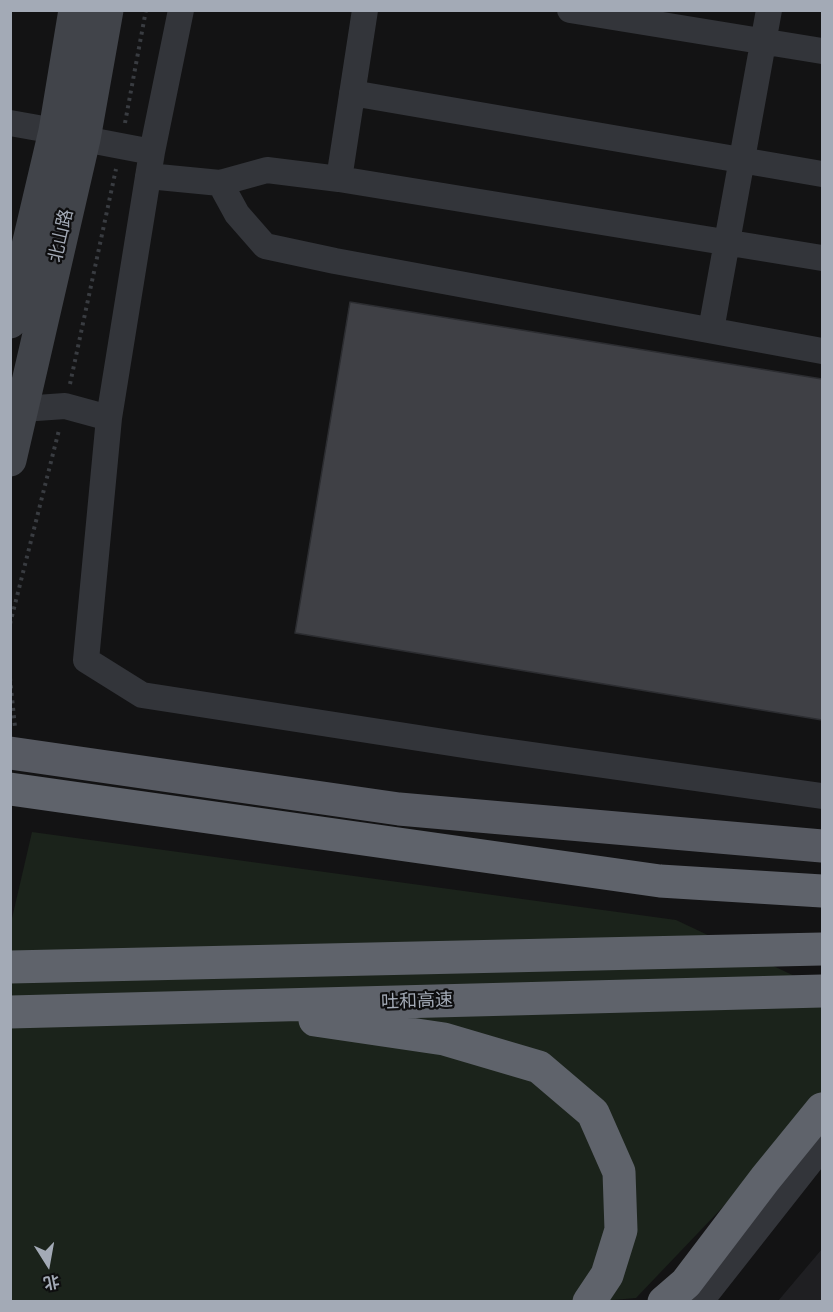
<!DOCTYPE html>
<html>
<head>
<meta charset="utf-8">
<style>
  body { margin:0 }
  #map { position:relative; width:833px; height:1312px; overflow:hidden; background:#131314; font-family:"DM Sans","Noto Sans SC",sans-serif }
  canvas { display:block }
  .frame { position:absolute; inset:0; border:12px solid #a3aab6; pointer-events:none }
  .north { position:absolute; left:18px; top:1234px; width:60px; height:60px; -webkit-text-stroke:4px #0e0e0f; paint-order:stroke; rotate:169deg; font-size:16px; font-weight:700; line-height:24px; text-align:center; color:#a3aab6 }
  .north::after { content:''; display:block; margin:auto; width:21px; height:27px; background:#a3aab6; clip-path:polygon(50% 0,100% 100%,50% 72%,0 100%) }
</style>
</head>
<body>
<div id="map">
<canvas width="833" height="1312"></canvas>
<div class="frame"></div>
<div class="north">北</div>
</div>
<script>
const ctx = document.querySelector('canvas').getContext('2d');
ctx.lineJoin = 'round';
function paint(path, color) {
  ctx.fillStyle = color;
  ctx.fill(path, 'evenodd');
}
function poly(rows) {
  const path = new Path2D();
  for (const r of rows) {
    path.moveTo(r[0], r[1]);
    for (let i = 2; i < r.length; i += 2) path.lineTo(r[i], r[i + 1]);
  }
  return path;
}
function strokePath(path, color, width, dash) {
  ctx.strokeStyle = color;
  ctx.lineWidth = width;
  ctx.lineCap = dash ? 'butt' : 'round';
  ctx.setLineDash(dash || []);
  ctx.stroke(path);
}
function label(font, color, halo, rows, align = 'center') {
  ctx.font = font + ' "DM Sans","Noto Sans SC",sans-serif';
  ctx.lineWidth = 4.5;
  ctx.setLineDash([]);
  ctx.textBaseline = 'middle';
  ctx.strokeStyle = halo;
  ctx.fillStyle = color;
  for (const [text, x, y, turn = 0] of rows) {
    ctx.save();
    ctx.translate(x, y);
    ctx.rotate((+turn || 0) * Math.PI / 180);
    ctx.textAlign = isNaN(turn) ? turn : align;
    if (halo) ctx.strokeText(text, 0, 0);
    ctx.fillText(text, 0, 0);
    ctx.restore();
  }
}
const built = poly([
  [822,1249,822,1301,778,1301]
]);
const green = poly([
  [32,832,676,920,822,989,822,1103,636,1298,589,1302,11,1302,10,927]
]);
const building = poly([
  [350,302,822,379,822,720,295,633,350,302]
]);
const path = poly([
  [125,123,146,10],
  [70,384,116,169],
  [10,624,59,430],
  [10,678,15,727]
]);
const minor = poly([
  [181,10,152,152,109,418,86,660,142,695,483,748,822,796],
  [570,10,822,51],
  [352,93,822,174],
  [10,123,55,131],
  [84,139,152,152],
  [148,176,220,183,237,214,265,246,335,261,822,351],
  [339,179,365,10],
  [220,183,267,170,339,179,822,258],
  [711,330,769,10],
  [22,409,65,406,109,418],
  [700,1302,822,1147]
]);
const secondary = poly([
  [10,322,55,131,75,10],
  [10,460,84,139,107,10]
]);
const trunk = poly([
  [10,753,399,809,822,846]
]);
const motorway = poly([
  [10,789,660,881,822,891],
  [10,967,822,949],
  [10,1012,822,991],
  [315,1020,444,1039,539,1067,593,1113,619,1172,621,1230,607,1275,589,1302],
  [664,1302,686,1283,765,1179,822,1109]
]);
const streetNames = [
  ["北山路",62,236,-77],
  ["吐和高速",417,1002,-2]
];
paint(built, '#1f1f22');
paint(green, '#1b231b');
paint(building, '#3f4045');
strokePath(building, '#2c2d31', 1.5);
strokePath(path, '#393c41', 4, [3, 4.5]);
strokePath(minor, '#33353a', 26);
strokePath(secondary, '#41444a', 33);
strokePath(trunk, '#575a62', 33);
strokePath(motorway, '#5f636b', 33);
label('18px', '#a3aab6', '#0e0e0f', streetNames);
</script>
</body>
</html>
